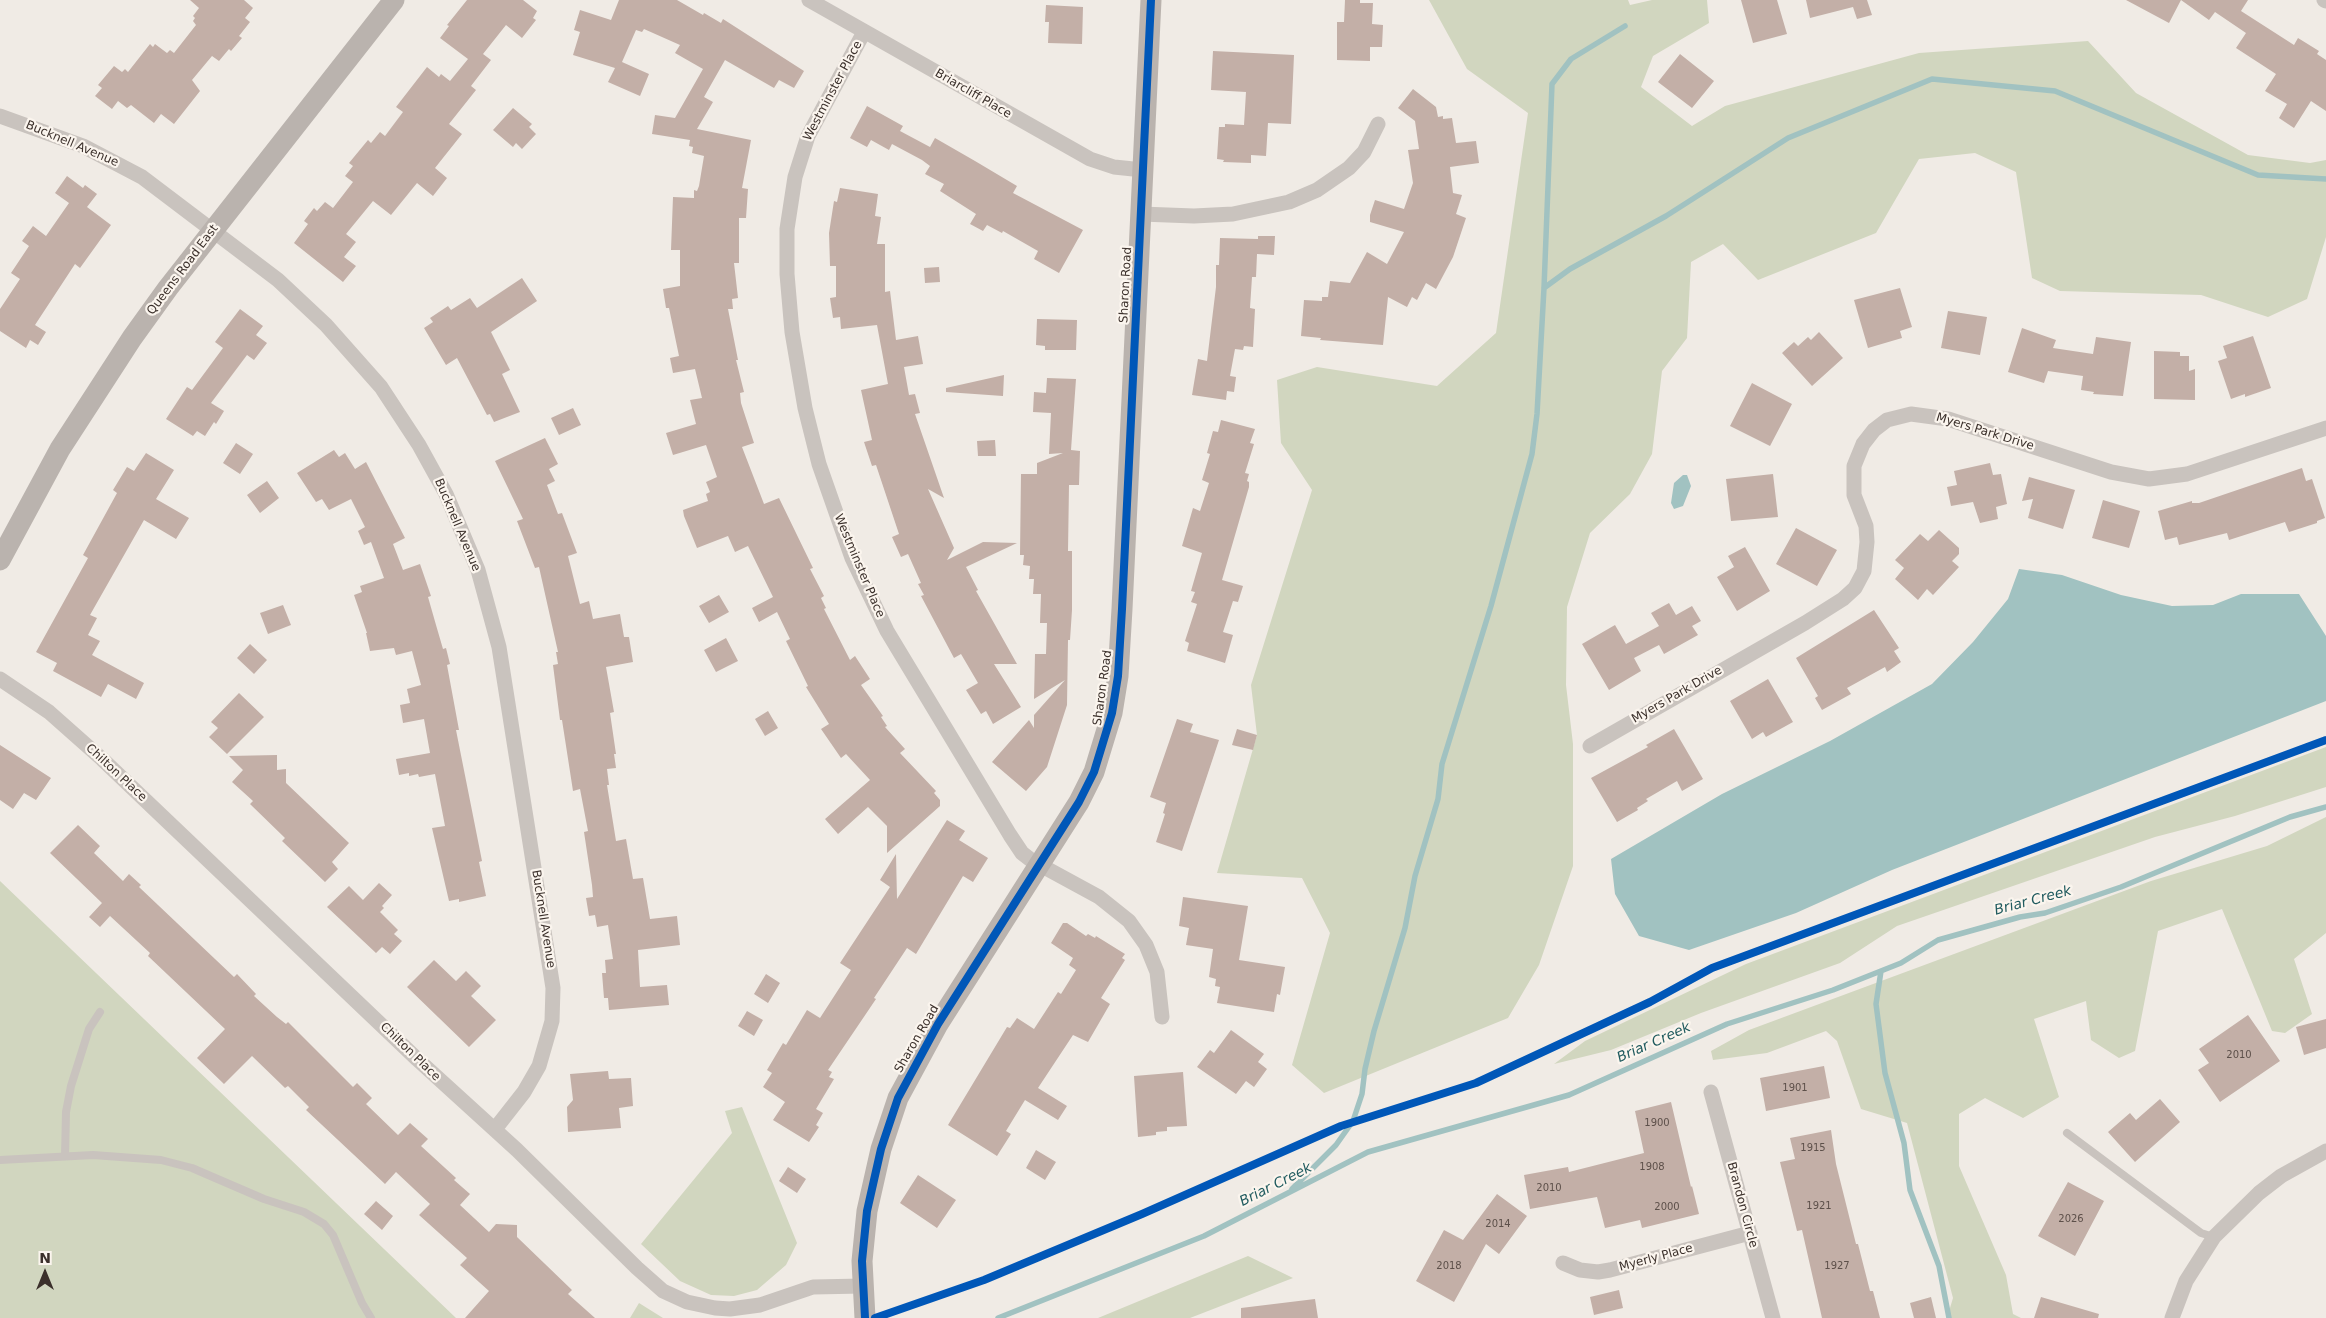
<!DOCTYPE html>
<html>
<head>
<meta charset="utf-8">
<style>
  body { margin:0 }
  #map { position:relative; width:2326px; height:1318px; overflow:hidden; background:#f0ebe5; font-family:"DejaVu Sans",sans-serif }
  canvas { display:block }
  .north { position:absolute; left:20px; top:1248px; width:50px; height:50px; -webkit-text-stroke:4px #fbf5ee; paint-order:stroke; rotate:0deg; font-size:14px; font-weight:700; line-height:20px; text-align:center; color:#3b302b }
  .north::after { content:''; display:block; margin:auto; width:18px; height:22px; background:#3b302b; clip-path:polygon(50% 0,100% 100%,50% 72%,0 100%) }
</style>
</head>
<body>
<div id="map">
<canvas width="2326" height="1318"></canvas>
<div class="north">N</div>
</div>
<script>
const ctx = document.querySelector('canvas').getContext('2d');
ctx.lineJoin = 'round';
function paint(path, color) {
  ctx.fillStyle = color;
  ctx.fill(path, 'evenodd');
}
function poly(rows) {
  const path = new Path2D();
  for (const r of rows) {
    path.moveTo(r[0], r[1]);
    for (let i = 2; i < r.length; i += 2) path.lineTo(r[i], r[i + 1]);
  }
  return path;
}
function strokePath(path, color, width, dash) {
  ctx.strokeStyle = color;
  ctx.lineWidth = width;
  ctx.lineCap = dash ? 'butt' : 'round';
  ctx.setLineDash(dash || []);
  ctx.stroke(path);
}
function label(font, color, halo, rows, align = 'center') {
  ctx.font = font + ' "DejaVu Sans",sans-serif';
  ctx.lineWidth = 4.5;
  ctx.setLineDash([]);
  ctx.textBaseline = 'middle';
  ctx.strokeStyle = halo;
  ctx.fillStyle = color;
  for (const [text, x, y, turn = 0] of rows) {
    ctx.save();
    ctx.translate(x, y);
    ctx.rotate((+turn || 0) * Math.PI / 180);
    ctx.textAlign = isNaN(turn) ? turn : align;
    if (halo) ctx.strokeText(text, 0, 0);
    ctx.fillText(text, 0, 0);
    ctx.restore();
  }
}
const green = poly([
  [1429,0,1628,0,1630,5,1652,0,1707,0,1709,23,1653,56,1641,87,1692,126,1725,106,1919,53,2088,41,2136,93,2248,155,2310,163,2326,160,2326,237,2307,299,2268,317,2201,295,2060,291,2032,278,2016,172,1975,153,1919,159,1876,233,1758,280,1723,244,1691,262,1687,338,1662,371,1652,454,1630,494,1590,533,1567,607,1566,685,1573,744,1573,866,1539,965,1508,1018,1324,1093,1292,1065,1330,933,1302,878,1217,873,1257,735,1251,685,1312,490,1281,443,1277,380,1317,367,1437,386,1496,333,1528,113,1467,69],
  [2326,747,2326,787,2235,816,2155,837,1897,926,1840,963,1701,1013,1611,1050,1554,1064,1585,1041,1746,964],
  [2326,817,2326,933,2294,959,2312,1014,2285,1033,2272,1031,2222,909,2158,931,2135,1051,2119,1058,2091,1040,2086,1001,2034,1019,2059,1097,2023,1118,1985,1098,1959,1114,1959,1166,2006,1275,2013,1314,2021,1318,1947,1318,1953,1298,1907,1123,1861,1109,1837,1041,1826,1031,1767,1053,1713,1060,1711,1051,1749,1030,2151,881,2267,846],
  [0,881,456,1318,0,1318],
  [742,1107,797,1243,786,1265,757,1290,734,1296,711,1295,680,1281,641,1244,732,1133,725,1111],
  [1248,1256,1293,1278,1190,1318,1098,1318],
  [639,1303,663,1318,630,1318]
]);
const water = poly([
  [1683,475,1687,475,1691,486,1683,506,1674,509,1671,503,1674,483],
  [2019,569,2062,575,2121,595,2172,606,2213,605,2241,594,2299,594,2326,636,2326,701,1892,870,1796,913,1689,950,1639,936,1615,894,1611,859,1722,794,1830,741,1932,684,1973,642,2008,599]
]);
const stream = poly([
  [1544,288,1570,269,1666,216,1788,138,1932,79,2055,91,2258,175,2326,179],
  [1881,971,1876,1004,1885,1073,1904,1143,1910,1190,1939,1266,1949,1318],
  [1292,1189,1336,1145,1353,1121,1362,1094,1365,1069,1374,1031,1405,928,1415,876,1438,799,1442,764,1491,606,1532,454,1537,414,1544,288,1552,84,1571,59,1625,26],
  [998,1318,1204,1236,1368,1152,1569,1095,1727,1024,1833,990,1901,963,1938,940,2020,917,2045,913,2121,887,2290,817,2326,807]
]);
const building = poly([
  [190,0,244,0,253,8,245,18,250,22,239,36,242,38,231,51,229,49,219,61,212,56,192,80,200,91,174,124,161,114,154,123,131,105,127,108,118,101,112,109,95,96,102,88,98,85,114,66,122,72,125,69,128,72,150,44,153,47,155,44,167,53,170,50,174,53,196,25,193,21,195,18,193,16,199,8],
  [467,0,523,0,537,11,533,18,536,20,522,38,506,25,483,54,491,60,471,86,476,90,449,124,462,134,435,168,447,178,433,196,417,183,391,215,373,201,346,234,356,242,344,257,356,266,343,282,294,243,308,224,304,221,314,208,317,211,325,202,333,208,353,182,345,176,353,166,349,163,368,140,371,143,380,132,385,136,403,112,396,107,427,67,439,77,441,74,450,81,468,59,440,38,449,26,447,25],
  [619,0,677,0,703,15,704,13,721,23,723,19,804,71,794,88,779,80,774,88,725,60,704,97,713,102,697,129,751,140,742,188,748,189,746,218,739,218,739,263,734,263,738,298,732,299,733,309,728,309,738,360,736,360,744,392,740,393,741,403,754,443,742,447,764,504,779,498,813,568,810,569,824,596,821,598,826,608,824,609,850,660,855,656,870,679,861,685,883,716,881,717,887,726,885,727,905,749,900,753,936,791,934,793,940,800,940,806,887,853,887,826,868,807,838,834,825,819,870,780,846,754,841,758,821,729,829,724,806,687,808,686,786,641,790,639,777,612,759,622,752,608,773,597,748,546,735,552,728,536,697,548,684,516,683,510,708,501,706,494,710,492,706,482,717,477,706,445,673,455,666,433,696,424,690,400,702,398,695,369,673,373,670,358,679,356,669,308,666,308,663,289,680,286,680,250,671,250,673,197,694,198,694,190,697,191,699,186,704,156,692,153,693,147,689,146,690,140,652,134,655,115,675,118,703,69,675,53,680,45,644,29,642,32,636,30,622,62,649,74,640,96,608,82,615,68,573,55,580,32,574,30,580,10,611,20],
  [1345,0,1360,0,1360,3,1373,3,1372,24,1383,25,1382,47,1370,47,1370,61,1337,60,1337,22,1344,22],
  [1741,0,1777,0,1787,34,1753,43],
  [1806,0,1867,0,1872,15,1857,19,1853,7,1810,18],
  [2126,0,2248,0,2241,11,2294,45,2298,38,2319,51,2317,54,2326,60,2326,111,2311,101,2294,128,2279,118,2287,104,2265,91,2276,74,2236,48,2246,33,2215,12,2209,20,2181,0,2169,23],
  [1046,5,1083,7,1082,44,1048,43,1049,22,1045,22],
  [1213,51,1294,55,1291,124,1268,123,1266,156,1251,155,1251,163,1223,162,1224,160,1217,159,1219,127,1225,127,1225,124,1244,125,1246,92,1211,90],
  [1680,54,1714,81,1692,108,1658,82],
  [1413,89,1436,107,1438,117,1443,116,1443,119,1452,118,1456,143,1476,141,1479,163,1450,167,1453,193,1462,195,1456,214,1466,218,1453,257,1436,289,1426,283,1417,300,1412,297,1407,307,1388,297,1383,345,1320,340,1321,338,1301,336,1304,300,1322,301,1322,297,1328,297,1330,281,1350,283,1367,252,1387,264,1404,232,1370,222,1370,215,1375,200,1404,209,1413,183,1408,150,1419,149,1415,121,1398,108],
  [867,106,903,126,900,131,930,147,935,138,975,161,1017,186,1013,193,1083,230,1059,273,1034,259,1038,251,1003,231,1002,233,987,225,983,231,970,224,976,214,940,191,944,184,925,174,930,166,922,160,892,144,889,150,871,140,867,147,850,138],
  [513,108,532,124,529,127,536,134,522,149,516,143,513,147,493,130],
  [67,176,83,188,85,185,97,194,87,207,111,225,80,268,75,264,35,325,46,332,38,345,30,340,26,348,0,331,0,309,20,279,11,273,29,246,22,241,33,226,46,236,69,203,55,193],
  [840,188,878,194,875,216,881,217,877,244,885,244,885,292,890,291,896,340,918,336,923,364,904,367,909,395,915,394,920,413,915,414,944,498,928,489,954,548,947,560,983,542,1017,543,966,567,978,590,976,591,1017,664,994,664,1021,707,993,724,986,711,981,714,966,690,978,683,961,654,954,658,921,596,924,595,918,584,921,583,908,554,901,557,892,537,899,534,876,465,872,466,864,442,872,440,861,390,888,384,877,325,841,329,840,317,833,318,830,298,836,297,836,266,830,266,829,233,834,201,837,202],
  [1258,236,1275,236,1274,255,1257,254,1256,277,1252,277,1250,308,1255,309,1253,347,1244,346,1243,350,1235,349,1230,376,1236,377,1234,392,1227,391,1226,400,1192,395,1198,359,1207,361,1216,287,1216,265,1219,265,1220,238,1258,239],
  [939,267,940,282,925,283,924,268],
  [522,278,537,301,491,332,510,370,502,374,520,412,494,422,490,414,487,415,457,358,446,365,424,328,433,322,430,318,448,306,451,310,470,298,477,308],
  [1900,288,1912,327,1900,331,1902,338,1868,348,1854,300],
  [240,309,263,326,256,335,267,343,254,360,247,355,211,403,224,411,216,424,214,422,205,436,197,431,193,436,166,419,187,387,192,390,223,348,215,342],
  [1948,311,1987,317,1980,355,1941,348],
  [1037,319,1077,320,1076,350,1045,350,1045,346,1036,345],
  [2022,328,2056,340,2053,348,2093,354,2096,337,2131,342,2123,396,2093,394,2094,392,2081,390,2083,376,2048,371,2044,383,2008,372],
  [1819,332,1843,358,1812,386,1782,353,1794,342,1798,346,1808,337,1811,340],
  [2253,336,2271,388,2245,397,2245,394,2231,399,2218,361,2227,358,2223,346],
  [2154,351,2180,352,2180,356,2189,356,2189,371,2195,369,2195,400,2154,399],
  [1004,375,1003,396,946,392,946,388],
  [1047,378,1076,379,1071,450,1080,451,1079,485,1069,485,1068,551,1072,551,1072,610,1070,640,1068,640,1067,705,1047,767,1026,791,992,762,1029,720,1034,728,1034,715,1065,680,1034,699,1035,654,1046,654,1047,623,1040,623,1041,594,1033,594,1034,579,1029,579,1030,566,1023,565,1024,555,1020,555,1021,474,1037,474,1037,463,1063,453,1049,454,1051,413,1033,412,1034,392,1046,393],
  [1752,383,1792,404,1770,446,1730,426],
  [573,408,581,425,559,435,551,418],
  [1221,420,1255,429,1250,443,1254,444,1245,473,1249,474,1247,481,1249,482,1249,487,1222,580,1243,586,1238,602,1233,601,1223,632,1233,635,1225,663,1187,651,1189,643,1185,641,1197,604,1191,602,1195,592,1191,591,1202,553,1182,546,1193,508,1200,511,1209,483,1202,480,1210,454,1207,453,1213,431,1218,432],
  [545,438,558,464,549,469,555,481,547,485,558,514,562,513,577,553,568,556,580,604,589,601,593,619,620,614,624,637,629,637,633,662,606,667,614,712,610,713,616,754,614,754,616,768,607,769,609,785,607,785,616,841,626,839,633,879,643,878,650,919,677,916,680,945,638,950,640,987,667,985,669,1005,609,1010,608,998,604,998,602,973,606,973,605,960,613,959,608,925,597,927,595,915,589,916,586,898,593,897,592,885,584,832,588,831,580,789,573,791,562,720,560,720,553,665,558,664,556,652,558,652,539,567,535,568,517,521,523,519,495,461],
  [995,440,996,456,978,456,977,441],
  [236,443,253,454,240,474,223,463],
  [334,450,339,457,345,453,355,469,366,462,405,538,393,544,403,570,420,564,431,596,428,597,436,625,443,649,446,648,450,664,447,665,459,730,456,730,482,861,479,862,486,896,459,902,459,899,449,901,432,828,445,826,435,774,419,777,418,774,409,776,409,773,399,775,396,759,430,753,424,719,403,723,400,705,410,703,407,689,421,685,412,651,396,655,394,648,370,651,366,633,367,633,354,595,362,592,360,586,384,578,371,542,364,545,358,531,365,527,351,499,329,510,322,499,316,502,297,473],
  [146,453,174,470,156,499,189,518,176,539,144,520,90,615,97,618,88,635,100,641,92,655,144,683,136,699,108,684,101,697,53,671,57,663,36,652,88,558,83,555,117,493,113,490,127,467,134,471],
  [1990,463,1993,475,2001,474,2007,504,1996,507,1998,519,1980,523,1973,502,1951,506,1947,487,1957,485,1954,471],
  [2302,468,2306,481,2312,479,2325,518,2317,521,2317,523,2289,532,2285,522,2229,540,2227,533,2179,545,2177,537,2165,540,2158,511,2192,501,2192,503,2199,503],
  [1773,474,1778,517,1731,521,1726,479],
  [2029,477,2075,490,2063,529,2028,518,2033,499,2022,501],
  [267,481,279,498,260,513,247,495],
  [2103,500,2140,511,2129,548,2092,538],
  [1796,528,1837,550,1817,586,1776,564],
  [1939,530,1959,548,1959,554,1952,561,1959,567,1933,595,1927,589,1918,600,1895,579,1904,568,1895,560,1920,534,1928,541],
  [1745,547,1770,591,1737,611,1717,577,1734,567,1728,556],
  [719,595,729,612,709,623,699,606],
  [1669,603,1676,615,1692,606,1701,621,1692,626,1698,635,1664,654,1659,645,1634,658,1641,671,1609,690,1582,644,1615,625,1626,644,1659,626,1651,613],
  [283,605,291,625,268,634,260,613],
  [1874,610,1899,648,1894,651,1901,662,1887,672,1885,667,1847,688,1851,694,1822,710,1815,698,1818,696,1796,658],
  [726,638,738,661,716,672,704,650],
  [250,644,267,660,254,674,237,658],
  [1768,679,1793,722,1766,737,1763,732,1752,739,1730,701],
  [239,693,264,717,227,754,209,737,218,728,211,722],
  [768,711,778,728,765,736,755,719],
  [1177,719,1193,724,1190,732,1219,740,1182,851,1156,842,1165,814,1163,813,1166,803,1150,797],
  [1237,729,1257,735,1253,750,1232,745],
  [1674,729,1703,779,1682,791,1677,781,1646,799,1648,801,1637,808,1638,810,1617,822,1591,778,1648,747,1646,745],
  [0,745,51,778,36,800,24,793,13,809,0,800],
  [277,755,277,770,286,769,286,783,349,843,332,862,338,869,325,882,282,841,285,838,250,804,253,801,232,782,243,770,229,756],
  [947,820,965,831,959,840,988,858,973,882,963,876,916,954,907,948,874,998,876,999,828,1070,832,1072,829,1077,834,1079,816,1109,823,1113,816,1125,819,1127,809,1142,773,1120,785,1102,763,1087,772,1073,767,1070,783,1043,786,1045,807,1010,820,1018,851,970,840,963,890,887,880,880,896,854,897,899],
  [78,825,100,846,94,853,123,881,129,874,141,885,139,887,234,977,237,974,256,994,254,996,277,1017,286,1024,288,1022,353,1087,357,1083,372,1098,366,1104,398,1135,410,1123,428,1139,421,1146,456,1178,454,1180,470,1194,460,1205,489,1232,496,1224,517,1225,517,1237,572,1290,568,1294,595,1318,465,1318,489,1291,460,1265,467,1258,419,1215,430,1204,396,1172,385,1184,306,1110,309,1107,288,1086,285,1088,252,1056,224,1084,197,1058,225,1029,148,956,150,953,110,916,100,927,89,917,102,903,50,853],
  [379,883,392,895,382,906,384,908,380,912,398,930,394,934,402,941,390,954,382,947,376,953,327,907,349,886,363,900],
  [1183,897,1248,906,1239,960,1285,967,1280,995,1277,994,1274,1012,1217,1003,1220,987,1215,986,1216,979,1209,977,1213,949,1186,945,1189,928,1179,926],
  [1063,923,1067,923,1086,936,1088,934,1095,938,1096,936,1125,954,1122,958,1125,960,1101,998,1110,1004,1088,1042,1073,1035,1038,1088,1067,1106,1058,1120,1025,1100,1006,1131,1011,1134,997,1156,948,1125,1007,1027,1010,1028,1017,1018,1034,1029,1058,992,1061,994,1076,970,1069,965,1073,958,1051,943],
  [434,960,456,981,466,971,481,986,471,996,496,1020,469,1047,407,987],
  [766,974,780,983,768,1003,754,994],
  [747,1011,763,1020,754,1036,738,1026],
  [2248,1015,2280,1061,2220,1102,2198,1070,2209,1063,2199,1049],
  [2326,1019,2326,1048,2304,1055,2296,1027],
  [1231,1030,1264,1054,1258,1062,1267,1069,1254,1087,1246,1081,1236,1094,1197,1067,1210,1050,1214,1053],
  [1824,1066,1830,1098,1766,1111,1760,1078],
  [608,1071,609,1079,631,1078,633,1106,619,1108,621,1128,568,1132,567,1107,573,1100,570,1074],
  [1183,1072,1187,1126,1167,1127,1167,1131,1156,1132,1156,1135,1138,1137,1134,1076],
  [2160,1099,2180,1122,2135,1162,2108,1132,2130,1113,2136,1120],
  [1671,1102,1691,1187,1692,1186,1699,1214,1642,1228,1640,1220,1605,1228,1597,1197,1530,1209,1524,1175,1568,1167,1569,1172,1644,1153,1635,1111],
  [1831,1130,1836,1164,1856,1244,1858,1244,1870,1291,1873,1291,1880,1318,1822,1318,1802,1230,1797,1231,1780,1162,1795,1159,1790,1138],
  [1036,1150,1056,1162,1045,1180,1026,1168],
  [788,1167,806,1179,797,1193,779,1181],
  [918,1175,956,1200,937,1228,900,1203],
  [2068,1182,2104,1201,2075,1256,2038,1236],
  [1497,1194,1527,1216,1499,1254,1486,1244,1454,1302,1416,1281,1444,1230,1463,1240],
  [376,1201,393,1216,382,1230,364,1214],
  [1619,1290,1623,1308,1594,1315,1590,1297],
  [1931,1297,1936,1318,1914,1318,1910,1303],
  [2041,1297,2099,1314,2098,1318,2034,1318],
  [1315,1299,1318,1318,1241,1318,1241,1308]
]);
const lane = poly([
  [2067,1133,2201,1233,2214,1237],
  [65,1156,66,1112,71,1086,89,1029,100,1012],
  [0,1160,93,1155,161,1160,192,1168,264,1199,304,1212,324,1224,333,1235,362,1303,371,1318]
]);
const street = poly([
  [809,0,1090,159,1114,167,1143,170],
  [2324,0,2326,1],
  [864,32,808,136,795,177,787,229,787,274,792,332,805,408,819,464,852,558,887,631,1010,835,1022,853,1031,860,1099,897,1129,921,1146,945,1157,972,1162,1017],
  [0,116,83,146,142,177,278,280,326,325,381,387,419,445,446,494,478,570,499,647,553,988,552,1021,539,1066,524,1092,495,1129],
  [1141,214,1194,216,1233,214,1289,202,1317,190,1349,168,1364,152,1378,124],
  [0,679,49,712,102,759,417,1059,517,1150,637,1268,663,1291,687,1302,715,1308,730,1309,760,1305,813,1287,863,1286],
  [1590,746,1805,623,1843,599,1855,588,1864,571,1867,542,1866,526,1854,495,1854,466,1863,444,1874,430,1887,420,1911,414,1948,419,2111,472,2149,479,2187,474,2326,428],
  [1711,1092,1773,1318],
  [1563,1263,1580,1270,1598,1272,1610,1270,1750,1233],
  [2172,1318,2186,1281,2214,1237,2259,1193,2281,1176,2326,1151]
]);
const secondary = poly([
  [0,560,60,449,132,338,168,288,394,0],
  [865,1318,862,1261,867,1211,881,1149,898,1098,938,1024,1079,802,1094,772,1112,713,1118,676,1122,609,1151,0]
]);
const cycleway = poly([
  [865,1318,862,1261,867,1211,881,1149,898,1098,938,1024,1079,802,1094,772,1112,713,1118,676,1122,609,1151,0],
  [875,1318,984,1280,1142,1214,1341,1126,1476,1083,1650,1002,1712,968,2326,740]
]);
const numberNames = [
  ["2010",2239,1055],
  ["1901",1795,1088],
  ["1900",1657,1123],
  ["1915",1813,1148],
  ["1908",1652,1167],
  ["2010",1549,1188],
  ["1921",1819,1206],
  ["2000",1667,1207],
  ["2026",2071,1219],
  ["2014",1498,1224],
  ["2018",1449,1266],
  ["1927",1837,1266]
];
const streetNames = [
  ["Westminster Place",833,91,-62],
  ["Briarcliff Place",973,94,30],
  ["Bucknell Avenue",72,144,23],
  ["Queens Road East",183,270,-53],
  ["Sharon Road",1126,285,-87],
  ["Myers Park Drive",1985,432,17],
  ["Bucknell Avenue",457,525,67],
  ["Westminster Place",859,566,67],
  ["Sharon Road",1103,688,-82],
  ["Myers Park Drive",1677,695,-30],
  ["Chilton Place",116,773,43],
  ["Bucknell Avenue",543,919,81],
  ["Sharon Road",917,1039,-60],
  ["Chilton Place",410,1052,44],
  ["Brandon Circle",1742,1205,75],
  ["Myerly Place",1656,1258,-15]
];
const waterNames = [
  ["Briar Creek",2033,901,-15],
  ["Briar Creek",1654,1043,-24],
  ["Briar Creek",1276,1185,-27]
];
paint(green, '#d1d6bf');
paint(water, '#a1c2c1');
strokePath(stream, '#a1c2c1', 5.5);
paint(building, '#c3afa7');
strokePath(lane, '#c9c3be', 8);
strokePath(street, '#c9c3be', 15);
strokePath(secondary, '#bab3ae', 21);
strokePath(cycleway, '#0057b8', 8);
label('10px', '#5d504a', null, numberNames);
label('12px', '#3b302b', '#fbf5ee', streetNames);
label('italic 14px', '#1f5a5e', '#fbf5ee', waterNames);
</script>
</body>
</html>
